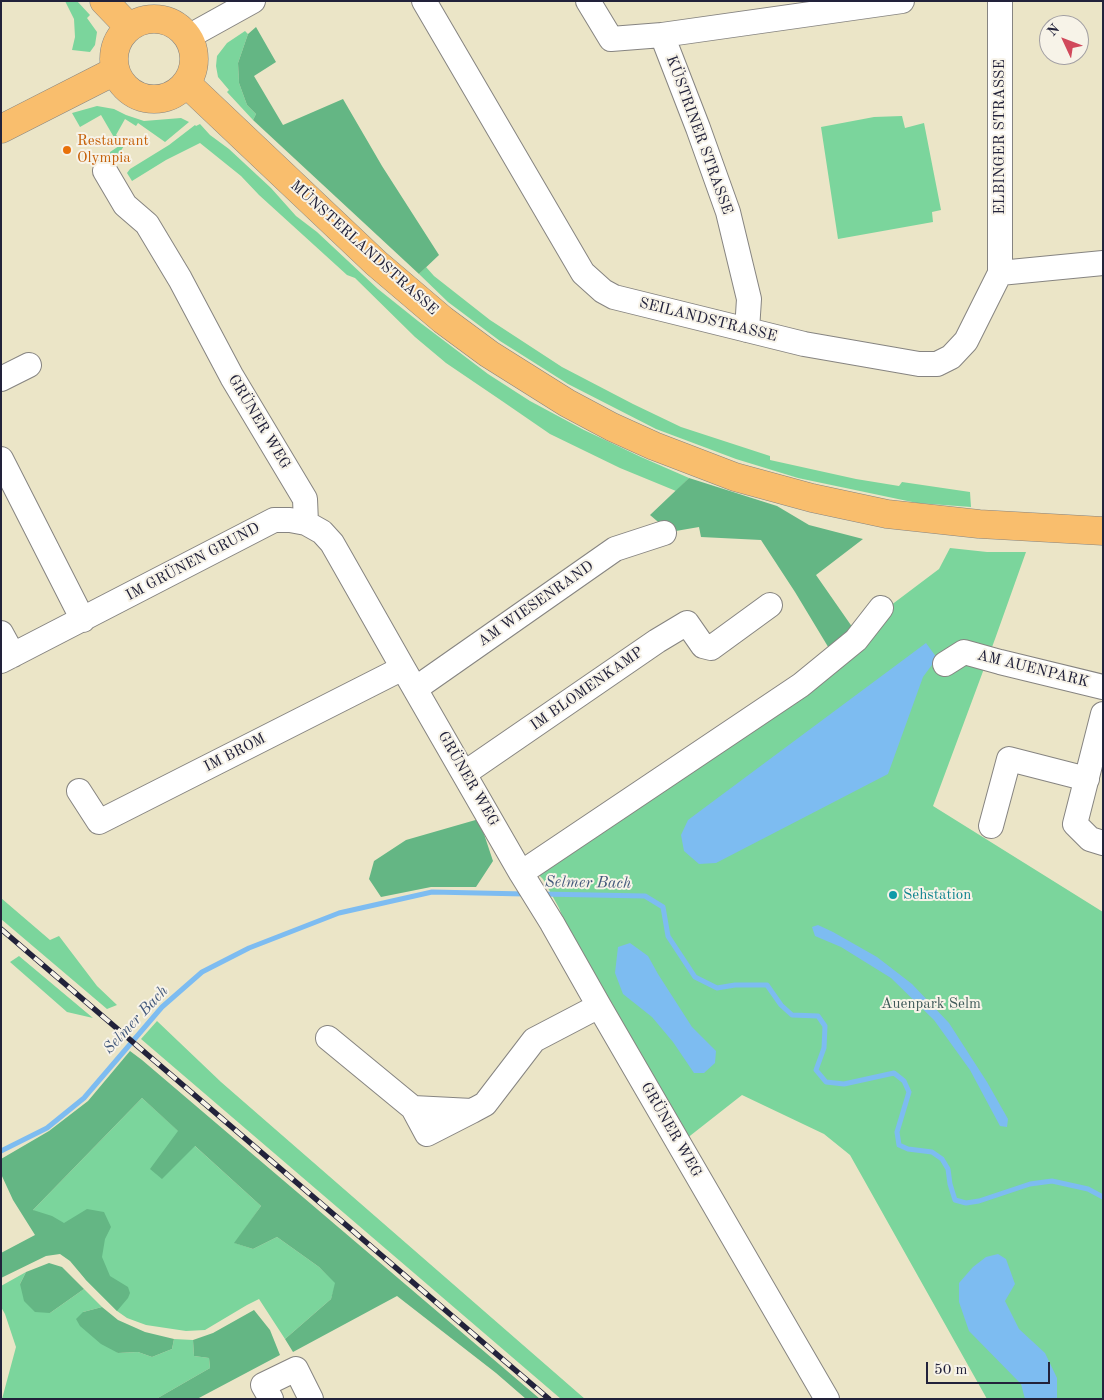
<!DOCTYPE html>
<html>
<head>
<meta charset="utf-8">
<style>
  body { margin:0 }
  #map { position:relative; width:1104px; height:1400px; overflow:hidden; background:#ebe5c7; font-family:"Old Standard TT",serif }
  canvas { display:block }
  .frame { position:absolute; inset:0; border:2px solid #22223b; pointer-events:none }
  .north { position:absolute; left:1039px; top:15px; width:50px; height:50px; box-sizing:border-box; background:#f7f3e8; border:1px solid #a29fa3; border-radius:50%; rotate:313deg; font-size:14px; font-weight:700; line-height:20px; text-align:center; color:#22223b }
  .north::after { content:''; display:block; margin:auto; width:18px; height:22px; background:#d1495b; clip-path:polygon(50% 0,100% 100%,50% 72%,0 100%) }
  .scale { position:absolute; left:926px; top:1362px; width:124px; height:22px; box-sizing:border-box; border:2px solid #22223b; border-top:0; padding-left:6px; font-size:15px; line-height:18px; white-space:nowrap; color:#22223b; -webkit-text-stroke:4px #f7f3e8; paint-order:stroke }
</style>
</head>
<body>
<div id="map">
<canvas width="1104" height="1400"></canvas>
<div class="frame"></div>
<div class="north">N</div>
<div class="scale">50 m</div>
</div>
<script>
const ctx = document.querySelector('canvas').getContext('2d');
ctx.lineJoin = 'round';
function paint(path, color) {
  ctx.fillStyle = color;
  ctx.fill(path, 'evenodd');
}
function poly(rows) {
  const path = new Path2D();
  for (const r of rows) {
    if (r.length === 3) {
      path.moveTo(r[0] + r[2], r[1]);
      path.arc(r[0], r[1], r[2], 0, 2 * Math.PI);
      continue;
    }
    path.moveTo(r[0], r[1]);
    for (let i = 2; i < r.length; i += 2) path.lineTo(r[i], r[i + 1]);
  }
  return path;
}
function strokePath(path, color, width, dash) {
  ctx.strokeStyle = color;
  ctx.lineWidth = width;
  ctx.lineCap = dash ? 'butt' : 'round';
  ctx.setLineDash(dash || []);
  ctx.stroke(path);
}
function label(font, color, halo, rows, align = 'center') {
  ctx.font = font + ' "Old Standard TT",serif';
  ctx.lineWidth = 4;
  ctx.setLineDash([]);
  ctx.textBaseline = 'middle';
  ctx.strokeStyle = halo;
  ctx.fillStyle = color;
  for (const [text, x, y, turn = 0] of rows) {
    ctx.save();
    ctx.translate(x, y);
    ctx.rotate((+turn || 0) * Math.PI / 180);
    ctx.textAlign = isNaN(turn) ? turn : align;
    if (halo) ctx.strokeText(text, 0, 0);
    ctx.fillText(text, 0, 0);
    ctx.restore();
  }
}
const green = poly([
  [65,1,77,1,90,15,87,18,97,32,95,45,90,52,72,50,75,37,74,19],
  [245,31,248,34,238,63,239,83,247,105,256,114,253,120,227,92,229,90,218,77,216,66,217,56,227,43],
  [97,106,114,109,126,115,144,121,181,118,189,122,165,142,138,123,136,126,125,119,116,135,126,143,116,158,110,171,110,152,119,146,101,115,80,127,72,113],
  [902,116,905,128,924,123,941,210,932,212,933,222,838,239,821,127,874,117],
  [200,124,210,135,229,149,271,188,296,216,317,232,378,289,418,321,488,374,530,401,584,430,641,457,689,478,676,491,620,468,550,434,502,401,446,363,415,337,355,278,347,275,259,195,241,176,200,143,166,160,132,181,127,173,130,169,169,145,195,125,196,126],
  [426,267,434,276,490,320,562,367,633,404,681,427,770,456,770,460,856,479,899,486,902,482,970,492,971,507,917,503,798,478,736,459,656,429,568,384,500,341,448,302,419,274],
  [950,548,987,552,1026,552,995,639,933,806,1103,912,1103,1399,987,1399,850,1155,824,1134,742,1095,686,1139,567,928,559,908,543,879,524,861,720,734,939,569],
  [1,898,50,940,59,936,97,986,117,1005,107,1009,1,919],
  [19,956,93,1018,67,1012,10,962],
  [157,1021,221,1082,585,1399,561,1399,141,1039],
  [142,1098,261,1206,235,1243,253,1249,277,1237,319,1267,336,1283,331,1299,285,1339,259,1299,247,1305,205,1330,186,1331,146,1325,127,1318,117,1311,86,1280,33,1210],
  [26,1272,20,1284,50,1313,84,1289,102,1307,83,1312,118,1353,138,1352,152,1357,172,1349,174,1339,193,1340,194,1356,209,1358,210,1368,156,1399,2,1399,16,1347,5,1314,1,1307,1,1286]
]);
const forest = poly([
  [256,27,276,62,254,76,283,125,343,99,382,166,439,255,419,274,253,120,256,114,247,105,239,83,238,63,248,34],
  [689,478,777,506,809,525,863,539,816,575,855,631,830,650,795,592,761,540,701,537,699,527,670,532,650,515],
  [479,819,493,861,476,887,431,887,381,897,369,879,374,861,406,840],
  [130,1051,142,1060,540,1399,526,1399,496,1373,397,1296,293,1352,285,1339,331,1299,335,1283,319,1267,277,1237,253,1249,234,1243,261,1206,195,1146,162,1179,150,1169,178,1131,142,1098,33,1210,52,1216,64,1223,87,1209,104,1212,111,1227,105,1239,102,1257,110,1276,128,1287,130,1293,128,1298,117,1311,86,1280,70,1261,60,1254,46,1256,1,1278,1,1253,35,1235,13,1200,1,1174,1,1159,49,1131,88,1101],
  [49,1263,62,1267,84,1289,50,1313,35,1312,24,1301,20,1284,26,1272],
  [102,1307,118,1320,145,1332,174,1339,172,1349,152,1357,138,1352,118,1353,101,1344,80,1326,76,1319,83,1312],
  [254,1310,270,1330,280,1355,197,1399,156,1399,210,1368,209,1358,194,1356,193,1340,213,1333]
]);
const water = poly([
  [926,643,937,658,923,677,888,774,716,863,699,864,684,851,681,835,688,820],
  [818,925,833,932,877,957,912,984,949,1023,987,1082,1008,1119,1007,1127,1000,1126,970,1070,934,1020,891,978,841,947,815,936,812,927],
  [630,943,648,956,658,974,692,1027,716,1051,715,1063,704,1073,694,1073,673,1042,652,1017,623,994,615,973,618,947],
  [998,1254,1006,1259,1015,1284,1005,1301,1019,1329,1045,1353,1057,1378,1057,1399,1025,1399,1021,1384,969,1331,959,1302,959,1283,973,1267,986,1257]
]);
const stream = poly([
  [541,894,645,896,663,907,668,936,695,977,717,988,735,985,767,985,781,1005,792,1015,818,1016,825,1026,824,1048,816,1070,826,1082,844,1084,894,1073,904,1081,909,1092,897,1132,899,1145,908,1149,932,1152,942,1159,948,1169,950,1184,955,1200,966,1203,979,1201,1030,1184,1052,1181,1088,1189,1103,1197],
  [1,1151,47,1128,84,1098,162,1007,202,972,249,948,339,913,432,892,525,894]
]);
const minor = poly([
  [424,1,583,273,603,291,614,297,804,344,919,364,937,364,951,357,966,341,1000,273,1103,263],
  [588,1,611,39,662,35,698,128,728,212,749,299,747,330],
  [1000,1,1000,273],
  [662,35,902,1],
  [188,37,253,1],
  [105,171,125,205,147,224,180,279,232,377,305,499,306,523],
  [1,379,29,365],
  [1,459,83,620],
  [1,633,13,655],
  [1,661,274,520,290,520,306,523,322,532,332,543,340,557,403,668,521,873,552,923,599,1006,827,1399],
  [945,664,964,652,1000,662,1103,687],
  [415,689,615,549,664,533],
  [1103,714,1075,824,1090,839,1103,843],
  [465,773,657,641,687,623,703,646,711,648,770,605],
  [79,791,99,822,403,668],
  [991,826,1009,759,1087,779],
  [521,873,801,685,856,640,881,608],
  [328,1038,413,1108],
  [472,1111,427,1134,413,1108,472,1111,485,1104,534,1040,599,1006],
  [271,1399,263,1385,296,1369,311,1399]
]);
const major = poly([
  [104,1,129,27],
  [154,59,40],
  [186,83,376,263,443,320,489,354,567,403,612,427,654,446,735,477,812,498,887,514,979,524,1103,531],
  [1,129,115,71]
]);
const rail = poly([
  [1,929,549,1399]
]);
const markers = [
  [67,150,5,"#e8710a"],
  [893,895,5,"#0f9aa8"]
];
const streetNames = [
  ["KÜSTRINER STRASSE",699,135,70],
  ["ELBINGER STRASSE",1000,137,-90],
  ["MÜNSTERLANDSTRASSE",364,248,42],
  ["SEILANDSTRASSE",708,320,14],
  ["GRÜNER WEG",259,422,59],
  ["IM GRÜNEN GRUND",193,562,-28],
  ["AM WIESENRAND",536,604,-35],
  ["AM AUENPARK",1033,669,14],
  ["IM BLOMENKAMP",587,689,-35],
  ["IM BROM",235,753,-27],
  ["GRÜNER WEG",468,779,60],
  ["GRÜNER WEG",671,1130,60]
];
const foodNames = [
  ["Restaurant",77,141],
  ["Olympia",77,158]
];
const cultureNames = [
  ["Sehstation",903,895]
];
const parkNames = [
  ["Auenpark Selm",931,1004]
];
const waterNames = [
  ["Selmer Bach",588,883,1],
  ["Selmer Bach",136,1020,-47]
];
paint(green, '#7bd59c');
paint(forest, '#64b684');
paint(water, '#7dbcf1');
strokePath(stream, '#7dbcf1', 5);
strokePath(minor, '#868481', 26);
strokePath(major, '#868481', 29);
strokePath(minor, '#fff', 24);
strokePath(major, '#f9be6d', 28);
strokePath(rail, '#22223b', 5.5);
strokePath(rail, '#f7f3e8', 4, [11]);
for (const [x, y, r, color] of markers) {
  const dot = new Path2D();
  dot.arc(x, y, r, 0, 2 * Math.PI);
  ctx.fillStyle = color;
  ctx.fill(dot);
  strokePath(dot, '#f7f3e8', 2);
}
label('15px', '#22223b', '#f7f3e8', streetNames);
label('15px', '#c56008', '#f7f3e8', foodNames, 'left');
label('15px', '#0d838f', '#f7f3e8', cultureNames, 'left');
label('15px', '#3d5858', '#f7f3e8', parkNames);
label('italic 16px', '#42587b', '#f7f3e8', waterNames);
</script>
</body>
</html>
